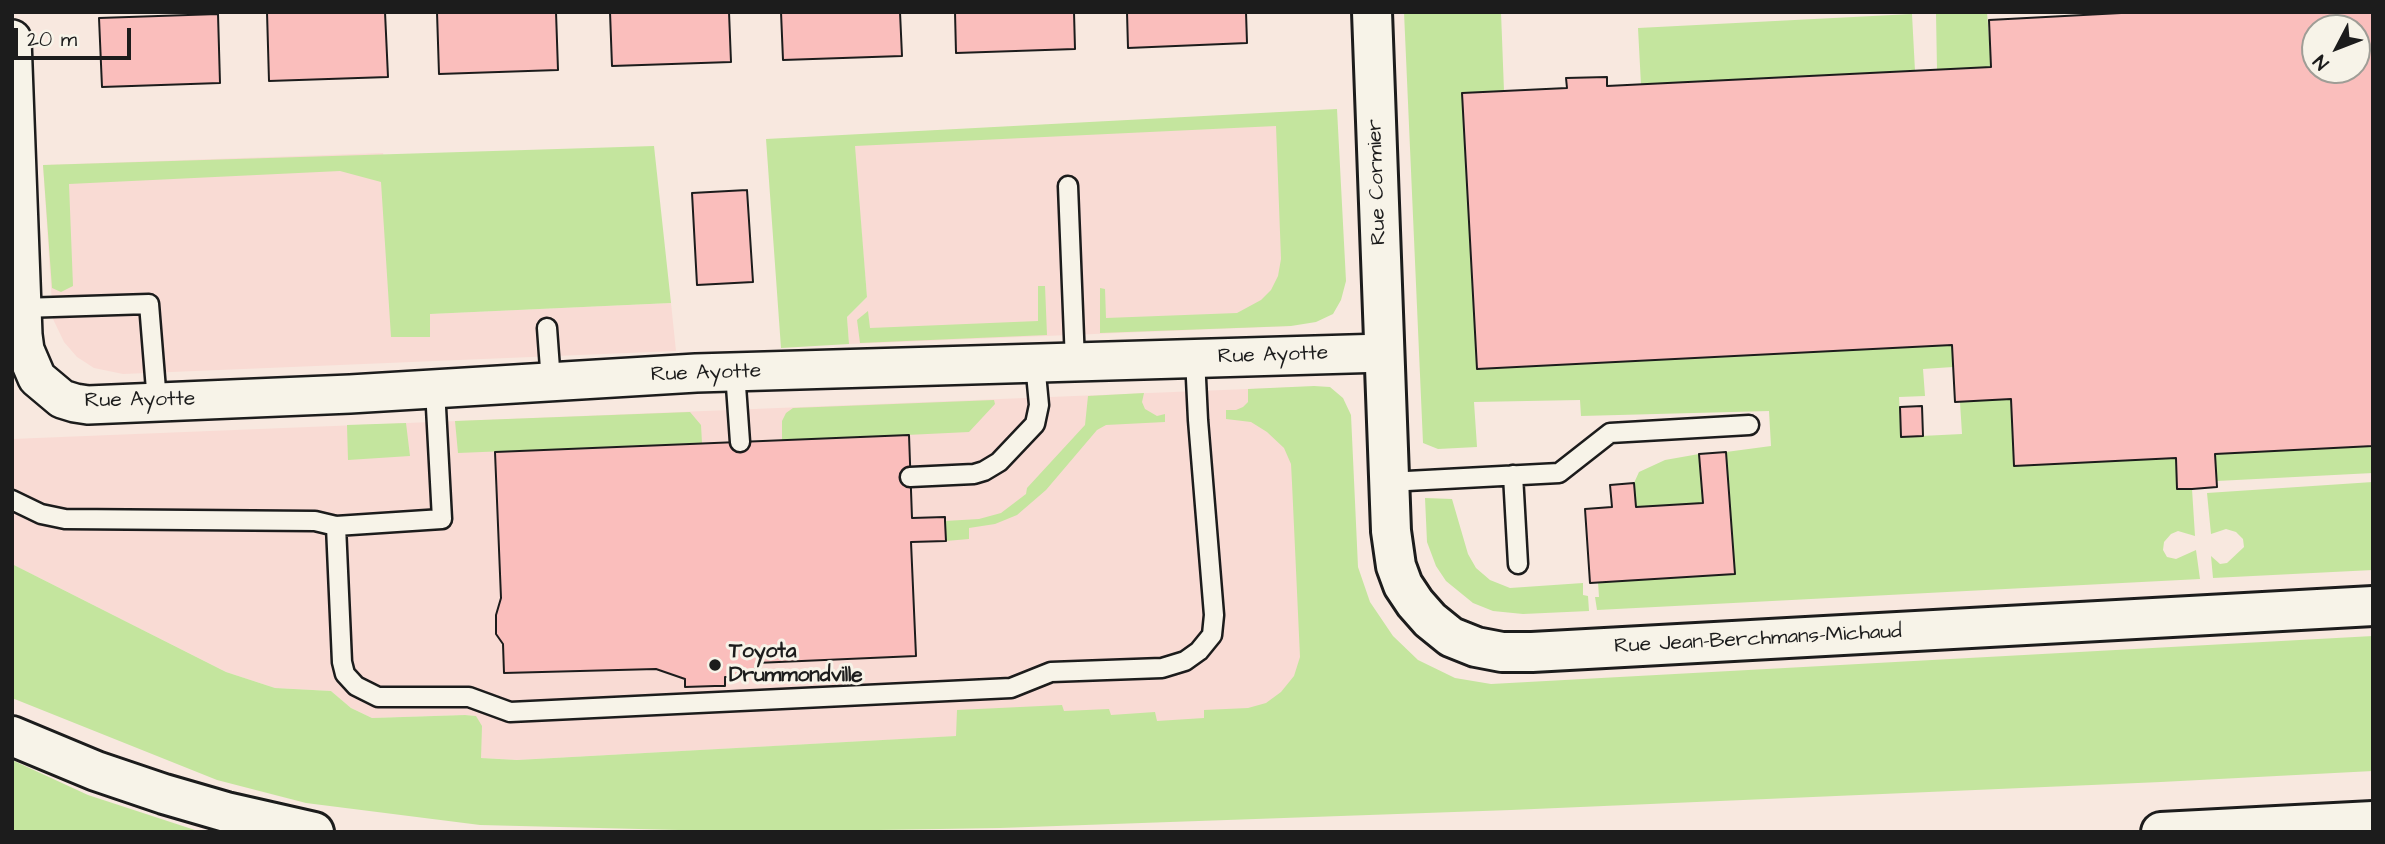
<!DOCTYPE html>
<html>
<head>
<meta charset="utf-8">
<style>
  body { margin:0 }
  #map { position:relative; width:2385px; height:844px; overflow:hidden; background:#f8e8df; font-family:"Architects Daughter",sans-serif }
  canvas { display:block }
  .frame { position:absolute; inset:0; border:14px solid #1c1c1c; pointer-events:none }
  .north { position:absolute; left:2301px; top:14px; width:70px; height:70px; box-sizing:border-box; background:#f7f3e8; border:2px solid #9f9d96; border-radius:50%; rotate:228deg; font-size:19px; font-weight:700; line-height:28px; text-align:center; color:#1c1c1c }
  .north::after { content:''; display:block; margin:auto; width:24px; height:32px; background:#1c1c1c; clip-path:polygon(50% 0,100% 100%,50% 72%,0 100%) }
  .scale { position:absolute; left:14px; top:28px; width:117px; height:32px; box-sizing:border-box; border:4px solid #1c1c1c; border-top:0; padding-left:9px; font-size:21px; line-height:24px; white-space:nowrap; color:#1c1c1c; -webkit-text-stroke:5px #f7f3e8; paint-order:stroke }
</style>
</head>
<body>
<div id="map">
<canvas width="2385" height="844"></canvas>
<div class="frame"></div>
<div class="north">N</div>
<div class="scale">20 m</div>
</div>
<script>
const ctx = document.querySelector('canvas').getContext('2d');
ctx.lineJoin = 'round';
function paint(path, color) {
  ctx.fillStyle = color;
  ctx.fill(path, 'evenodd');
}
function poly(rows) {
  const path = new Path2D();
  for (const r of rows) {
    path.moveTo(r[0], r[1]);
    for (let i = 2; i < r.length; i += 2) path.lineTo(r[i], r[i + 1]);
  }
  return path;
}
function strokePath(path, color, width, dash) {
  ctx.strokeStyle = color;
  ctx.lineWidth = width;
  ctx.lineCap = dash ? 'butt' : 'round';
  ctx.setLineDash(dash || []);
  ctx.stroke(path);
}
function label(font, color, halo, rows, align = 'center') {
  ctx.font = font + ' "Architects Daughter",sans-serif';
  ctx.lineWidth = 6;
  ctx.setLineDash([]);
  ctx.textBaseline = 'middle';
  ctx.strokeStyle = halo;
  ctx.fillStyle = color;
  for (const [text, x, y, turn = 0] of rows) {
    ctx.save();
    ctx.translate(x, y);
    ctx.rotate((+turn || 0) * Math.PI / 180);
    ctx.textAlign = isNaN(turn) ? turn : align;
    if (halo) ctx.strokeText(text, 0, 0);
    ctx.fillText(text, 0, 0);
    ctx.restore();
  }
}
const built = poly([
  [1287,112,1291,326,849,344,847,317,867,297,853,135],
  [383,153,429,314,671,303,676,351,123,374,94,368,77,357,64,342,53,319,43,165],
  [1297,387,1311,717,517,760,481,758,476,716,465,715,372,718,351,708,331,691,275,688,226,672,12,564,12,439]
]);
const green = poly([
  [1404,12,1501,12,1504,91,1462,94,1477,369,1952,345,1953,367,1923,369,1925,396,1899,397,1901,437,1962,434,1960,402,2011,399,2015,466,2176,458,2177,489,2192,489,2195,536,2178,531,2171,534,2164,542,2163,550,2167,557,2176,559,2196,550,2200,579,1597,610,1595,597,1599,597,1598,582,1735,573,1726,452,1771,446,1769,411,1581,416,1580,400,1474,402,1477,447,1438,449,1423,443],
  [1987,12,1991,67,1937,70,1936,13],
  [1912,14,1915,71,1641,85,1638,28],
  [1337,109,1346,281,1341,300,1333,314,1316,322,1291,326,1100,333,1100,288,1105,289,1106,318,1237,313,1261,300,1271,290,1278,276,1281,259,1276,126,855,146,867,297,847,317,849,344,781,348,766,139],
  [654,146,671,303,430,314,430,337,391,337,381,182,340,171,69,184,73,286,61,292,52,288,43,165],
  [1038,286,1045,286,1047,335,860,343,857,320,868,311,870,328,1038,321],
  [1314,386,1330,387,1343,398,1351,415,1358,567,1370,602,1393,636,1418,660,1455,678,1491,684,2373,636,2373,771,2161,782,1511,810,1000,828,758,832,480,825,306,803,217,780,12,698,12,564,226,672,275,688,331,691,351,708,372,718,465,715,476,716,482,726,481,758,517,760,956,736,957,710,1062,705,1064,711,1109,709,1111,715,1155,712,1157,721,1204,718,1204,710,1248,708,1266,703,1281,692,1294,676,1300,657,1292,483,1291,464,1284,448,1267,432,1251,422,1226,419,1226,410,1236,410,1243,407,1248,402,1248,389],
  [1144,393,1142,402,1145,409,1157,416,1165,414,1165,422,1106,425,1097,430,1046,490,1017,515,995,524,969,528,969,539,946,541,945,521,979,519,1001,513,1026,494,1027,488,1085,425,1088,396],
  [994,400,995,404,969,432,782,441,782,421,786,413,793,408],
  [690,412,701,425,702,443,458,453,455,421],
  [406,423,410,456,348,460,347,425],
  [2373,446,2373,473,2217,481,2215,454],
  [1699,454,1703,503,1636,507,1634,483,1639,472,1665,460],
  [2373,482,2373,570,2213,578,2211,556,2220,564,2227,563,2244,547,2243,539,2236,532,2226,529,2211,534,2207,493],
  [1425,498,1452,499,1468,554,1476,568,1490,580,1510,588,1583,583,1583,595,1588,596,1589,611,1523,614,1493,611,1473,603,1446,581,1436,566,1427,542],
  [12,760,88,795,201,832,12,832]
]);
const building = poly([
  [267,12,385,12,388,77,269,81,267,12],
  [437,12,556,12,558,70,439,74,437,12],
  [610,12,729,12,731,62,612,66,610,12],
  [781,12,900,12,902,56,783,60,781,12],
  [955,12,1074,12,1075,49,956,53,955,12],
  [1127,12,1246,12,1247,43,1128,48,1127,12],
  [2140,12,2373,12,2373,446,2215,454,2217,487,2192,489,2177,489,2176,458,2014,466,2011,399,1955,402,1952,345,1477,369,1462,93,1567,88,1566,78,1607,77,1607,86,1991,67,1989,20,2140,12],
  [2315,28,2357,28,2357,70,2315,70,2315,28],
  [218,14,220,83,102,87,99,18,218,14],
  [747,190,753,282,697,285,692,193,747,190],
  [1922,406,1923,436,1901,437,1900,407,1922,406],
  [909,435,912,518,945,517,945,521,946,541,911,542,916,656,756,663,756,669,739,677,725,677,725,686,715,686,685,687,685,679,656,669,504,673,503,644,496,634,496,615,501,598,495,452,909,435],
  [1726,452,1735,574,1590,583,1585,509,1612,507,1610,485,1634,483,1636,507,1703,503,1699,454,1726,452]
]);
const service = poly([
  [1068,186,1075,362],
  [22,308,149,304,157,402],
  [547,328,551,382],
  [735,372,740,442],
  [435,389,442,519,336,526,342,662,345,674,356,686,378,697,469,697,510,712,1011,688,1051,672,1162,668,1185,661,1199,651,1212,635,1214,615,1198,420,1195,358],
  [1513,475,1518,564],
  [910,477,974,474,984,471,999,462,1035,424,1039,405,1035,363],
  [1388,482,1559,473,1610,433,1749,425],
  [12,500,41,514,65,519,315,521,336,526]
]);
const minor = poly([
  [12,39,23,335,25,350,37,378,62,399,75,403,88,405,350,394,696,373,1384,353]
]);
const tertiary = poly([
  [1372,12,1391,531,1396,566,1403,585,1415,603,1430,620,1451,637,1476,647,1502,652,1532,652,2373,606]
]);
const motorway = poly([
  [12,736,96,771,164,794,226,812,314,832],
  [2161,832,2373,821]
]);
const markers = [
  [715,665,7,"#1c1c1c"]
];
const streetNames = [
  ["Rue Cormier",1378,182,-92],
  ["Rue Ayotte",1273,356,-2],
  ["Rue Ayotte",706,374,-2],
  ["Rue Ayotte",140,401,-1],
  ["Rue Jean-Berchmans-Michaud",1758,640,-3]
];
const poiNames = [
  ["Toyota",729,653],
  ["Drummondville",729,677]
];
paint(built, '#f9dbd4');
paint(green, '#c4e59e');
paint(building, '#fabebc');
strokePath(building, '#1c1c1c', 2);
strokePath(service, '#1c1c1c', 23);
strokePath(minor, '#1c1c1c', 42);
strokePath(tertiary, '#1c1c1c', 44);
strokePath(motorway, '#1c1c1c', 44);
strokePath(service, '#f7f3e8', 18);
strokePath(minor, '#f7f3e8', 37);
strokePath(tertiary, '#f7f3e8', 38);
strokePath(motorway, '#f7f3e8', 38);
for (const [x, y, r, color] of markers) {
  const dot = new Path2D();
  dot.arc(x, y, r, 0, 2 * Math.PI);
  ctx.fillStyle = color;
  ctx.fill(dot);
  strokePath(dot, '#f7f3e8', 2.5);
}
label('21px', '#1c1c1c', '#f7f3e8', streetNames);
label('bold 21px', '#1c1c1c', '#f7f3e8', poiNames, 'left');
</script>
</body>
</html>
